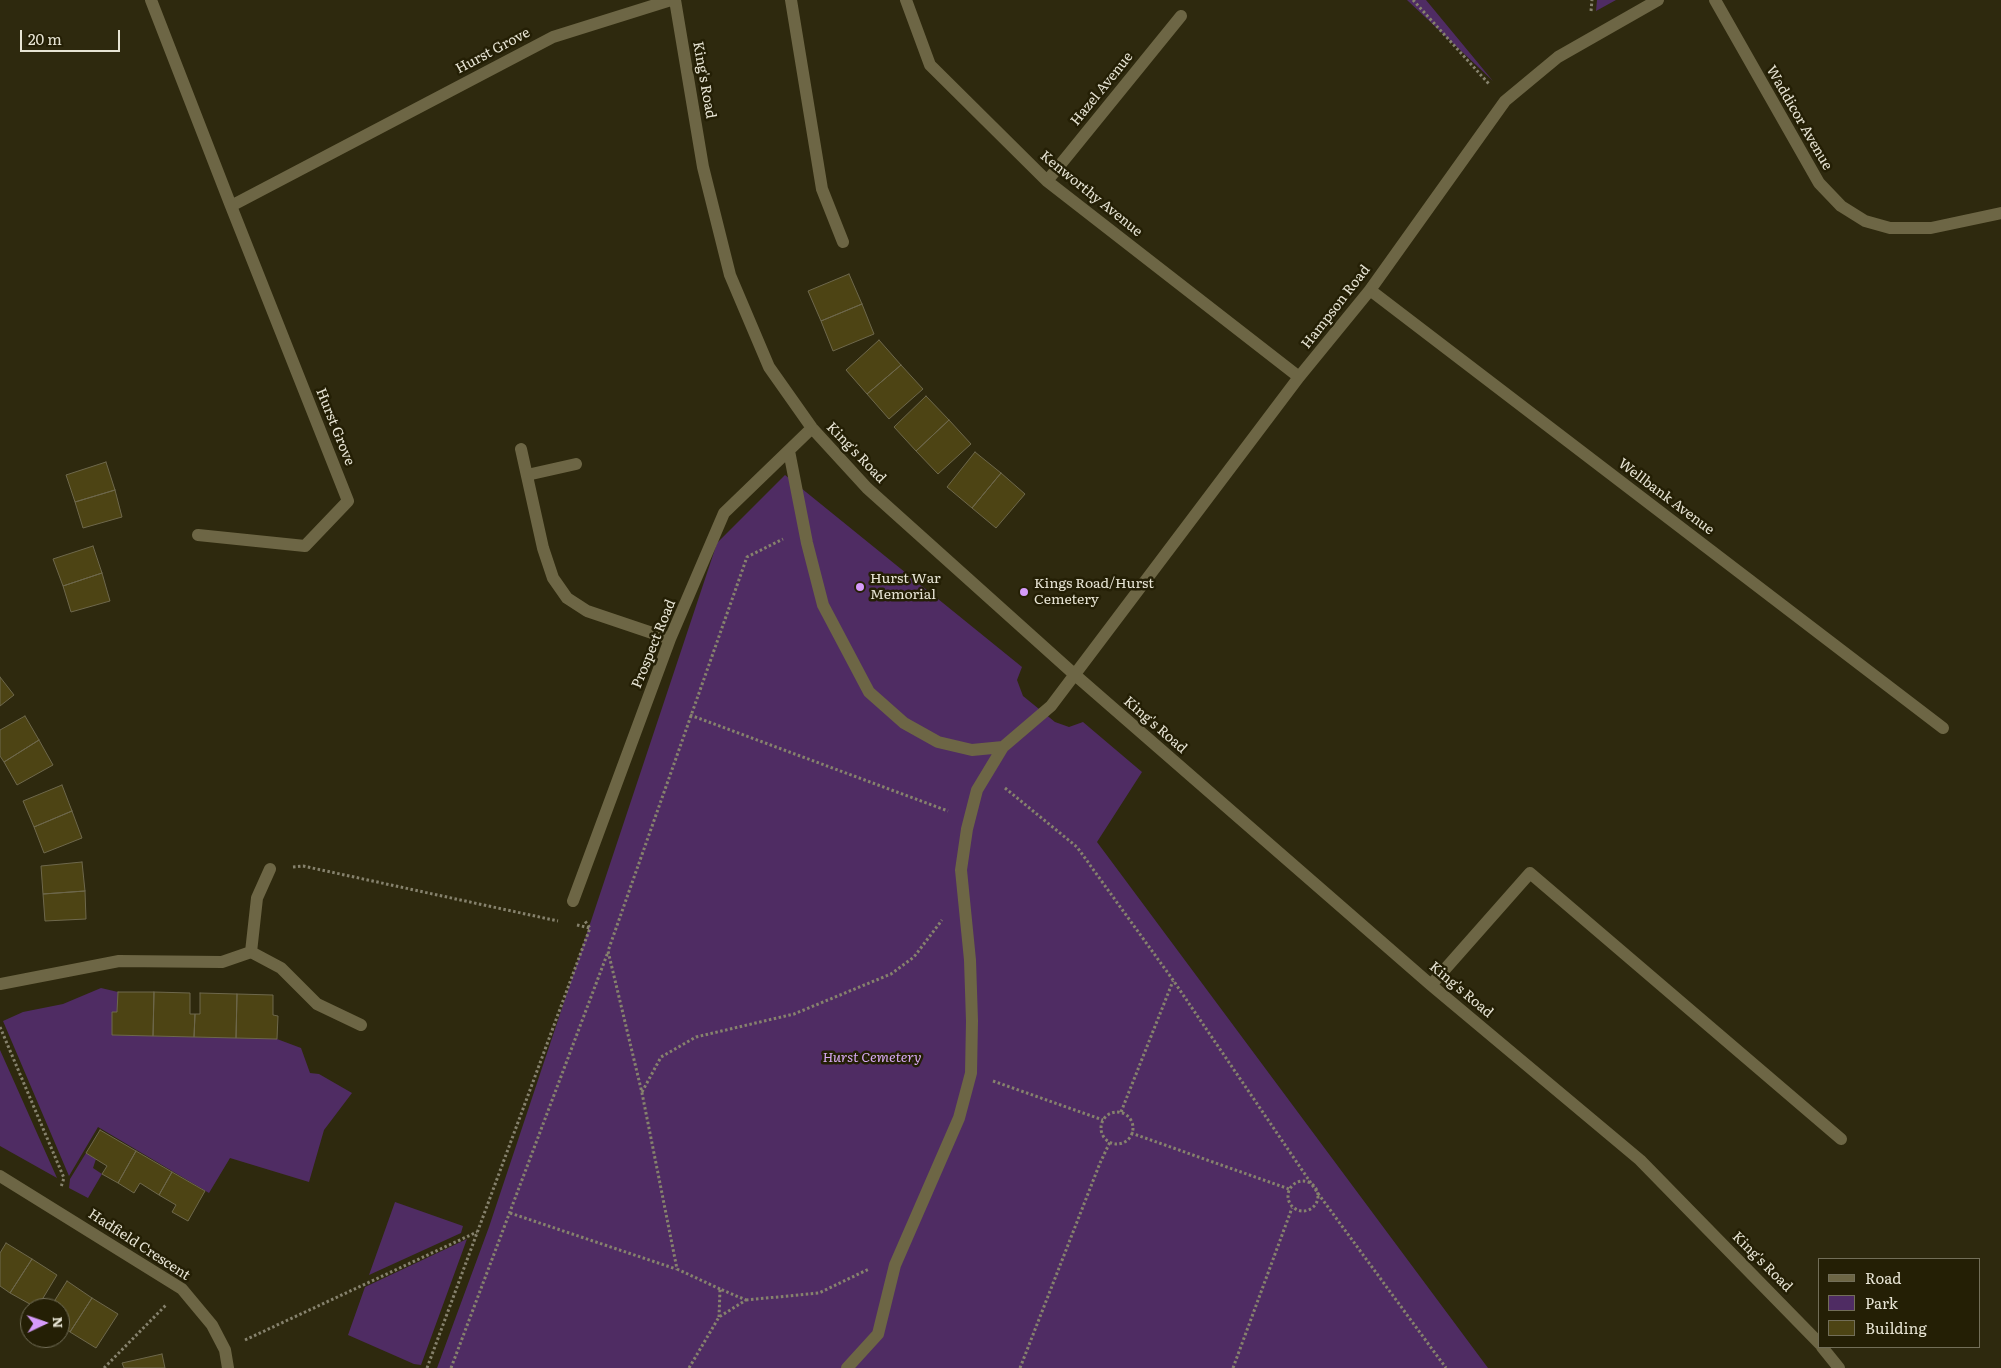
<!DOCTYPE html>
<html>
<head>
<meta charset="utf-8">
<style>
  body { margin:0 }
  #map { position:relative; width:2001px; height:1368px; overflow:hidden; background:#2e290e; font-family:Literata,serif }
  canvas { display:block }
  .legend { position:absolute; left:1818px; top:1258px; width:162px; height:90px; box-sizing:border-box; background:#241f05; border:1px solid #726e58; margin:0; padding:6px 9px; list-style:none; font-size:15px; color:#e7e4d4 }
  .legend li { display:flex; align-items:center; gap:10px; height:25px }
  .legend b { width:25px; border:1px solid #726e58 }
  .north { position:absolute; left:20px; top:1298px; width:50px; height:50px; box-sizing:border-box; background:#241f05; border:1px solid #726e58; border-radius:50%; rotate:87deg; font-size:14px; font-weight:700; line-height:20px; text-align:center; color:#e7e4d4 }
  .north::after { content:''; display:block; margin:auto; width:18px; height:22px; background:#d69bfa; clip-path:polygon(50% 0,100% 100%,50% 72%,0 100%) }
  .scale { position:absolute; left:20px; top:30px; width:100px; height:22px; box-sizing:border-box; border:2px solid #e7e4d4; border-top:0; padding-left:6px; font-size:15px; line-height:18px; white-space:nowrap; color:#e7e4d4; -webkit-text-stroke:4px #241f05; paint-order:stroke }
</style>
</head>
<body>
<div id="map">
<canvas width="2001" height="1368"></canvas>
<ul class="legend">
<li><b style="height:6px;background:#6d6645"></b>Road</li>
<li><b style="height:14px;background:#4f2c63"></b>Park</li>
<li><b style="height:14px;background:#4d4414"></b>Building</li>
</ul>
<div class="north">N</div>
<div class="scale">20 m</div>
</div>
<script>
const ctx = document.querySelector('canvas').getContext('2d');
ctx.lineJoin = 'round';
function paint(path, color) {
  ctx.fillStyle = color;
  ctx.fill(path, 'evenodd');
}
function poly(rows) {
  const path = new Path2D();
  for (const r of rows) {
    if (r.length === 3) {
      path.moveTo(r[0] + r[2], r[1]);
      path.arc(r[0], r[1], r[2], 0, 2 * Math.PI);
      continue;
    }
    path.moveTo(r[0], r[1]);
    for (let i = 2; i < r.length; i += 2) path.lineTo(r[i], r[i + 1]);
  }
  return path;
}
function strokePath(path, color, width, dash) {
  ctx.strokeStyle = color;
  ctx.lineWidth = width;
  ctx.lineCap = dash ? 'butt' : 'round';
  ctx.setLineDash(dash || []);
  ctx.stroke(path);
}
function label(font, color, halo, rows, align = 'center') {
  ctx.font = font + ' Literata,serif';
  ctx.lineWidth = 5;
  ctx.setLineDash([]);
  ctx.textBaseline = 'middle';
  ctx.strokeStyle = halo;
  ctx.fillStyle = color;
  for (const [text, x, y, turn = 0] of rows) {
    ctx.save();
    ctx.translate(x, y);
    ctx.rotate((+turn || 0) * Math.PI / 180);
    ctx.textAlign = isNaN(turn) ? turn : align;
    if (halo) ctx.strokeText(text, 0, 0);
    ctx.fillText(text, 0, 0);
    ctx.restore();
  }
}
const green = poly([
  [1407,0,1426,0,1493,81],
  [1597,0,1616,0,1596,11],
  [785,475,1022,667,1017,680,1023,696,1055,722,1069,727,1083,722,1142,772,1097,842,1488,1368,437,1368,489,1227,717,543],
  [101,988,118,992,117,1012,112,1013,112,1035,277,1039,301,1048,310,1073,319,1074,352,1093,324,1130,309,1182,230,1158,209,1193,98,1127,69,1176,3,1021,23,1012,63,1004],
  [0,1050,57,1178,0,1146],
  [86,1153,96,1159,93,1168,102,1174,88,1198,69,1188,70,1179],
  [395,1202,463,1226,461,1233,369,1275],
  [467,1239,421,1365,414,1364,348,1335,365,1287]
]);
const building = poly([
  [849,274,862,304,821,321,808,291,849,274],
  [862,304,874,334,833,351,821,321,862,304],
  [879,340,901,365,867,394,846,370,879,340],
  [901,365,923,389,889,419,867,394,901,365],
  [926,396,949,420,916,451,894,427,926,396],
  [949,420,971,444,938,474,916,451,949,420],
  [975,452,1001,473,972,508,947,487,975,452],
  [106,462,115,490,75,502,66,475,106,462],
  [1001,473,1025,494,996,528,972,508,1001,473],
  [115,490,122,517,83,528,75,502,115,490],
  [93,546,102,573,63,586,53,559,93,546],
  [102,573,110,601,71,612,63,586,102,573],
  [0,677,14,695,0,706,0,677],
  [25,716,39,740,4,762,0,756,0,730,25,716],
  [39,740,53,765,17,785,4,762,39,740],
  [62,785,72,811,34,827,23,801,62,785],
  [72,811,82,838,44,853,34,827,72,811],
  [82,862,85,891,43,894,41,866,82,862],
  [85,891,86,919,45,921,43,894,85,891],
  [118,992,154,992,153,1036,112,1035,112,1012,117,1012,118,992],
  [154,992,190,993,190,1014,195,1014,194,1037,153,1036,154,992],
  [200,993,237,994,236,1038,194,1037,195,1014,200,1014,200,993],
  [237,994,273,995,273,1015,278,1016,277,1039,236,1038,237,994],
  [100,1130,136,1151,118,1183,102,1174,107,1166,86,1153,100,1130],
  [136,1151,172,1172,159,1195,140,1183,134,1193,118,1183,136,1151],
  [172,1172,205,1191,188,1221,172,1212,176,1205,159,1195,172,1172],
  [6,1243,32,1259,10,1293,0,1286,0,1253,6,1243],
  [32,1259,57,1275,37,1308,10,1293,32,1259],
  [67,1281,92,1298,70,1332,60,1325,60,1308,50,1308,67,1281],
  [92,1298,118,1314,96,1348,70,1332,92,1298],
  [162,1354,165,1368,124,1368,122,1363,162,1354]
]);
const path = poly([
  [1413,0,1489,84],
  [1591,11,1592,0],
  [690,715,948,811],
  [1005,788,1077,847,1173,980,1317,1192,1446,1368],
  [293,867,303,866,558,921],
  [577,925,590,928],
  [0,1027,64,1178,61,1187],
  [993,1081,1103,1120],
  [642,1092,661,1057,696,1037,794,1014,891,974,914,957,942,920],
  [1121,1112,1173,981],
  [1117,1128,16],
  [1131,1133,1289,1189],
  [1303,1196,15],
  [510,1213,676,1269],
  [720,1289,677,1269,642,1093,608,951,747,557,783,539],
  [746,1300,819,1293,869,1269],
  [245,1340,477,1232],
  [104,1368,166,1305],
  [427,1368,590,928,585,921],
  [451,1368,608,952],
  [689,1368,719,1317,746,1300,720,1289,719,1317],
  [1020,1368,1100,1163,1110,1142],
  [1233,1368,1292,1208]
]);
const minor = poly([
  [151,0,231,206,553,37,671,0],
  [675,0,703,167,730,275,769,367,812,428,867,488,1074,674,1431,985,1640,1160,1820,1344],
  [791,0,822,189,843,242],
  [906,0,930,65,1047,181,1299,377],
  [1715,0,1819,183,1841,206,1865,221,1890,228,1931,228,2001,213],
  [1047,181,1181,16],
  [1370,290,1943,728],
  [521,449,543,548,553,578,567,598,587,611,670,639],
  [789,451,807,543,823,605,869,692,904,723,938,742,972,750,1003,747,1051,706,1299,377,1370,290,1505,101,1558,57,1658,0],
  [527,475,576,464],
  [198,535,305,546,348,501,231,206],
  [573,901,670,639,724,513,812,428],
  [251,952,257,898,270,869],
  [0,984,119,961,222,962,251,952,281,968,317,1004,361,1025],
  [1431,985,1530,873,1841,1139],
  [0,1176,182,1289,212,1325,225,1350,228,1368],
  [1822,1347,1839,1368],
  [847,1368,878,1334,895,1265,959,1118,971,1073,972,1021,970,960,961,870,967,829,977,790,1003,747]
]);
const markers = [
  [860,587,5,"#d69bfa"],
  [1024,592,5,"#d69bfa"]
];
const streetNames = [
  ["Hurst Grove",493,51,-28],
  ["King's Road",704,80,80],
  ["Hazel Avenue",1102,89,-51],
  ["Waddicor Avenue",1799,118,60],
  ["Kenworthy Avenue",1091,194,39],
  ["Hampson Road",1336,307,-52],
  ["Hurst Grove",335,427,68],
  ["King's Road",856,453,46],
  ["Wellbank Avenue",1666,497,37],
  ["Prospect Road",654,644,-68],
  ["King's Road",1155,725,41],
  ["King's Road",1461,990,40],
  ["Hadfield Crescent",139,1245,33],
  ["King's Road",1762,1262,45]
];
const poiNames = [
  ["Hurst War",870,579],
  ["Memorial",870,595],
  ["Kings Road/Hurst",1034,584],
  ["Cemetery",1034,600]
];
const parkNames = [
  ["Hurst Cemetery",872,1058]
];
paint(green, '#4f2c63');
paint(building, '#4d4414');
strokePath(building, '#6e684c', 1);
strokePath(path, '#86826d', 3, [2.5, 2.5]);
strokePath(minor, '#6d6645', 12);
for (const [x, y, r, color] of markers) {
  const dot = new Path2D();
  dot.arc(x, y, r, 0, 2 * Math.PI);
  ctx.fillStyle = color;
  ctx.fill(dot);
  strokePath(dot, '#241f05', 2);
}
label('14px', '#e7e4d4', '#241f05', streetNames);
label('14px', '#e7e4d4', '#241f05', poiNames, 'left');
label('italic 14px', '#d7aaf4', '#241f05', parkNames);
</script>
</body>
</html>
